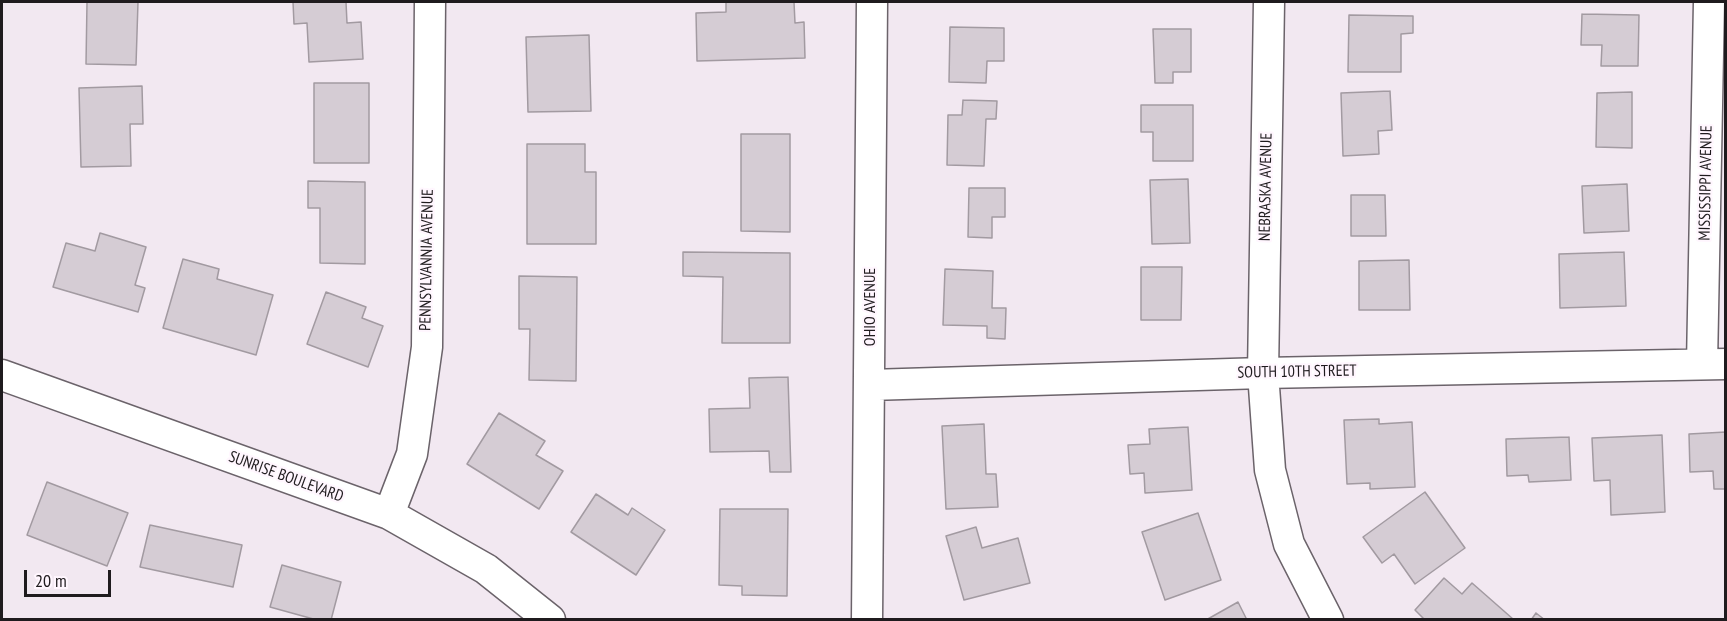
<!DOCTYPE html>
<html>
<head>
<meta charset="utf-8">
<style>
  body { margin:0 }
  #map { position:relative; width:1727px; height:621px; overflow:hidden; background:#f2e8f1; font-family:"PT Sans Narrow",sans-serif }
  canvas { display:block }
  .frame { position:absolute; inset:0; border:3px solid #1f1b1e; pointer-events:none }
  .scale { position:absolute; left:24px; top:570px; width:87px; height:27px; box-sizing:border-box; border:3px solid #1f1b1e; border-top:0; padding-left:8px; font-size:18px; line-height:21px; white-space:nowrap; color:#1f1b1e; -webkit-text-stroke:4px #fff6fe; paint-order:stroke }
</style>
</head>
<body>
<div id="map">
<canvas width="1727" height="621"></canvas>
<div class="frame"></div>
<div class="scale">20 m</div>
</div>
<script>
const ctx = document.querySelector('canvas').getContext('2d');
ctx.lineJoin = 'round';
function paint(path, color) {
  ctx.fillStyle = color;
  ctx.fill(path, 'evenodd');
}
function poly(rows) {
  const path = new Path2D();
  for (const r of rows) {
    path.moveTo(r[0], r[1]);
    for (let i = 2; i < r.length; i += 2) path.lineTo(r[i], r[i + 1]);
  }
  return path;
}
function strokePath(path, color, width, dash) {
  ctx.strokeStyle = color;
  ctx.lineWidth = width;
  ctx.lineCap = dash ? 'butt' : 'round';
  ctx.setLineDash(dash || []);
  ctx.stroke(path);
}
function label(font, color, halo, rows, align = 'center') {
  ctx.font = font + ' "PT Sans Narrow",sans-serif';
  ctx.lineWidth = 4.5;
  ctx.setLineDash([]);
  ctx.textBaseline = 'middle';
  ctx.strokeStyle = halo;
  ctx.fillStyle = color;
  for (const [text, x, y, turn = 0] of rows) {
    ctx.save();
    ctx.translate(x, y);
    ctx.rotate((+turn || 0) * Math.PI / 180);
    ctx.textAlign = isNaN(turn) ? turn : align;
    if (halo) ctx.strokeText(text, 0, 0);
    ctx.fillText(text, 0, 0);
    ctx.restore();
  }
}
const building = poly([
  [87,2,138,2,136,65,86,64,87,2],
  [293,2,346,2,347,23,361,22,363,59,309,62,307,23,294,24,293,2],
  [726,2,794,2,795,23,804,22,805,58,697,61,696,13,726,12,726,2],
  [1582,14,1639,15,1638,66,1601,66,1602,45,1581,45,1582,14],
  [1349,15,1413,16,1413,33,1401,34,1401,72,1348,72,1349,15],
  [950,27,1004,28,1004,61,987,61,986,83,949,82,950,27],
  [1153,29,1191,29,1191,72,1173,72,1173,83,1155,83,1153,29],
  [589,35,591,111,528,112,526,37,589,35],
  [314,83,369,83,369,163,314,163,314,83],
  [142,86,143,124,130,124,131,166,81,167,79,88,142,86],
  [1390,91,1392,130,1378,131,1379,154,1343,156,1341,93,1390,91],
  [1632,92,1632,148,1596,147,1597,93,1632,92],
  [963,100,997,101,996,119,986,119,984,166,947,165,948,115,962,115,963,100],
  [1141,105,1193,105,1193,161,1153,161,1153,132,1141,132,1141,105],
  [741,134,790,134,790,232,741,231,741,134],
  [527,144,585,144,585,172,596,172,596,244,527,244,527,144],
  [1188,179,1190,243,1152,244,1150,180,1188,179],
  [308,181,365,182,365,264,320,263,320,208,308,208,308,181],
  [1627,184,1629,231,1584,233,1582,186,1627,184],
  [969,188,1005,188,1005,217,992,217,992,238,968,237,969,188],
  [1351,195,1385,195,1386,236,1351,236,1351,195],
  [100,233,146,247,135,285,145,288,138,312,53,287,66,243,95,251,100,233],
  [683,252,790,253,790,343,722,343,723,277,683,276,683,252],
  [1624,252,1626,306,1560,308,1559,254,1624,252],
  [183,259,219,269,217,279,273,295,256,355,163,328,183,259],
  [1409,260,1410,310,1359,310,1359,261,1409,260],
  [1141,267,1182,267,1181,320,1141,320,1141,267],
  [945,269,993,271,992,308,1006,308,1005,339,987,338,987,326,943,325,945,269],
  [519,276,577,277,576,381,529,380,530,329,519,329,519,276],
  [326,292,366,307,362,318,383,326,368,367,307,344,326,292],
  [788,377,791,472,770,472,769,451,710,452,709,409,750,408,749,378,788,377],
  [499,413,545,441,536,455,563,471,539,509,467,464,499,413],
  [1379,419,1379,424,1412,422,1415,487,1370,489,1370,483,1347,484,1344,420,1379,419],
  [984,424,986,474,996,474,998,507,946,509,942,426,984,424],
  [1188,427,1192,490,1145,493,1144,473,1130,474,1128,445,1150,444,1149,429,1188,427],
  [1726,432,1726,489,1714,489,1713,471,1690,472,1689,434,1726,432],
  [1662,435,1665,512,1611,515,1610,480,1594,481,1592,438,1662,435],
  [1569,437,1571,480,1529,482,1528,475,1507,476,1506,439,1569,437],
  [47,482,128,513,107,566,27,535,47,482],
  [1425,492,1465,548,1415,584,1394,554,1382,563,1363,537,1425,492],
  [596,494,628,515,632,508,665,530,636,575,571,532,596,494],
  [720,509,788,509,787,596,742,595,742,586,719,585,720,509],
  [1198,513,1221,580,1165,600,1142,532,1198,513],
  [150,525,242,545,233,587,140,567,150,525],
  [976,527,982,548,1018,538,1030,583,964,600,946,536,976,527],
  [282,565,341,582,331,620,317,620,270,607,282,565],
  [1444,578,1462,594,1472,583,1513,619,1425,620,1415,610,1444,578],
  [1238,602,1247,620,1206,620,1238,602],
  [1536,613,1545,620,1531,620,1536,613]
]);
const minor = poly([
  [1269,2,1263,373,1270,470,1289,544,1328,620],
  [1702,364,1709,2],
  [2,375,389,514,486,569,550,620],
  [870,385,1263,373,1726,364],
  [389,514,412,454,427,347,430,2],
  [867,620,872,2]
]);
const streetNames = [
  ["MISSISSIPPI AVENUE",1706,183,-89],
  ["NEBRASKA AVENUE",1266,187,-89],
  ["PENNSYLVANNIA AVENUE",427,260,-89],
  ["OHIO AVENUE",870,307,-90],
  ["SOUTH 10TH STREET",1297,372,-1],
  ["SUNRISE BOULEVARD",286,477,20]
];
paint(building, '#d5ccd4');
strokePath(building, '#a29aa1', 1.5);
strokePath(minor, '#6b636a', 33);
strokePath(minor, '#fff', 30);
label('16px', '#1f1b1e', '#fff6fe', streetNames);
</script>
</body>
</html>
